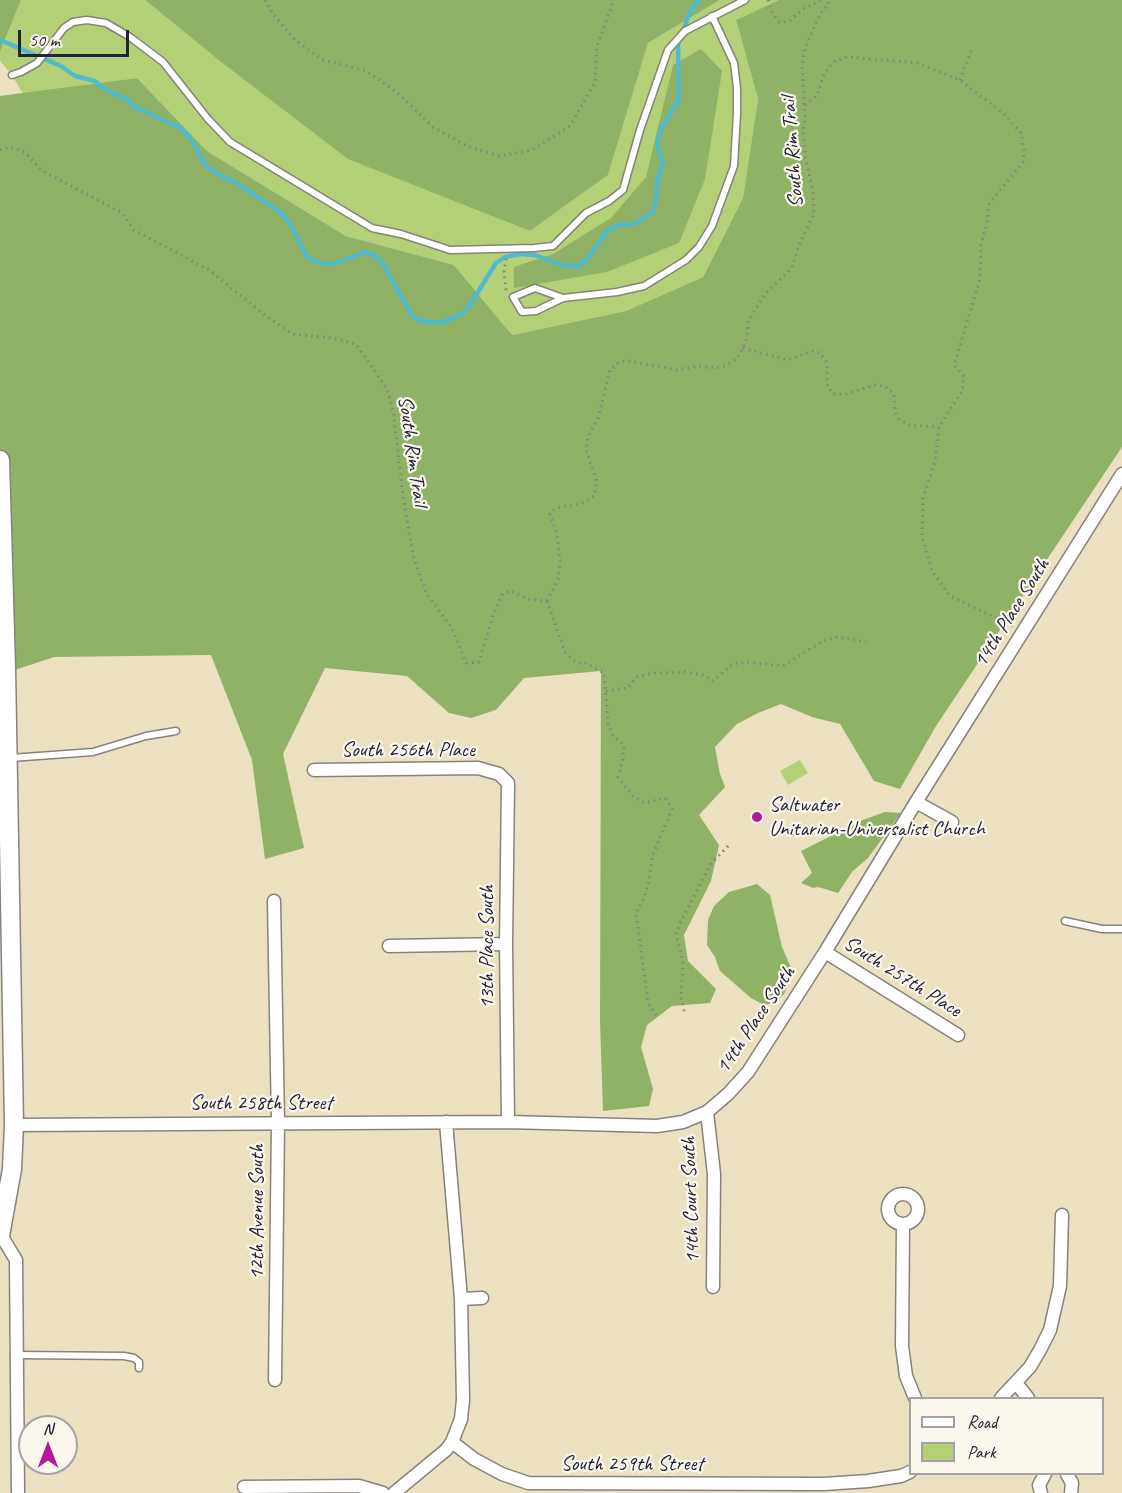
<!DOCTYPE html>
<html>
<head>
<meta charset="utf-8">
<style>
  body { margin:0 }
  #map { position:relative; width:1122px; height:1493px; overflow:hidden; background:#ebe1c0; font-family:Caveat,sans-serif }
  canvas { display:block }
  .legend { position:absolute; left:909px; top:1397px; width:195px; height:78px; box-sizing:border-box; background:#fbf7ec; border:2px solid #a4a2a5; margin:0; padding:8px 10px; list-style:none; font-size:18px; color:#22223b }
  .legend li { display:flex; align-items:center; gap:12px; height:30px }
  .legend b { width:30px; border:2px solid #a4a2a5 }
  .north { position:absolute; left:18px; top:1415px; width:60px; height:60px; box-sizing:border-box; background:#fbf7ec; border:2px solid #a4a2a5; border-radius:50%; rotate:0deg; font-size:16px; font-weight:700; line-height:24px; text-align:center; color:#22223b }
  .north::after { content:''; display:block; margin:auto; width:21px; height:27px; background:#b5179e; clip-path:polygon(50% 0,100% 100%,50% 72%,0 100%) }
  .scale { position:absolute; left:18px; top:30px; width:111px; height:27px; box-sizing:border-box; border:3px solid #22223b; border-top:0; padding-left:8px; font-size:18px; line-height:21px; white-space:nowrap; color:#22223b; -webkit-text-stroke:4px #fbf7ec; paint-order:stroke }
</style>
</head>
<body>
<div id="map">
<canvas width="1122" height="1493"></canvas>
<ul class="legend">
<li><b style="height:8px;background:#fff"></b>Road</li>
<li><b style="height:16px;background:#b4d076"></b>Park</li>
</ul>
<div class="north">N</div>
<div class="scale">50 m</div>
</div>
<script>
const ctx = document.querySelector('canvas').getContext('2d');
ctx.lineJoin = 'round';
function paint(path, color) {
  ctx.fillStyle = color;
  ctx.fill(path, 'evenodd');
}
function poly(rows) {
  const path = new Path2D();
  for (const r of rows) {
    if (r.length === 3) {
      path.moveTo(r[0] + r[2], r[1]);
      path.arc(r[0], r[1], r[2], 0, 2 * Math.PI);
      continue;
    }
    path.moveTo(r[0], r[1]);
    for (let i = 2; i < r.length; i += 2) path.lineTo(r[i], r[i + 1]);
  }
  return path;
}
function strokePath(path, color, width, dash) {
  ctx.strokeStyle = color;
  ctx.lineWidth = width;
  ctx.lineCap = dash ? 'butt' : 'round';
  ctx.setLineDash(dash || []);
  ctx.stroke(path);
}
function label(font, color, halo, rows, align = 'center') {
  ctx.font = font + ' Caveat,sans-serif';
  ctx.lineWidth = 4.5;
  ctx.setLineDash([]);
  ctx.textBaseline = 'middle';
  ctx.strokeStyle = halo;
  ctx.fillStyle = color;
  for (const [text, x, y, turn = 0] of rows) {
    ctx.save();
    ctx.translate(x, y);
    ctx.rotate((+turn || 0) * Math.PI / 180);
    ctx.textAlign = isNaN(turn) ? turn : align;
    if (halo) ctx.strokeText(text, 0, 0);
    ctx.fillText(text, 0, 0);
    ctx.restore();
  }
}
const green = poly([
  [21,0,145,0,216,58,451,198,530,231,608,175,648,43,720,0,779,0,736,20,758,99,743,198,703,277,626,311,512,335,454,265,346,236,207,151,137,78,23,94,12,75,0,61,0,52],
  [800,760,808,773,788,785,780,771]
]);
const forest = poly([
  [0,0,21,0,0,52],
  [145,0,720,0,648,43,608,175,530,231,348,159,216,58],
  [779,0,1122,0,1122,447,936,726,900,789,874,781,840,724,812,717,781,704,758,713,737,724,715,747,720,774,725,787,699,815,719,845,711,881,684,935,688,961,716,989,710,1003,672,1006,647,1025,641,1047,653,1089,649,1106,603,1111,600,1021,601,671,524,678,496,710,471,718,449,713,407,676,325,668,283,754,304,848,265,859,252,760,211,655,54,657,0,675,0,96,137,78,207,151,346,236,454,265,512,335,626,311,703,277,743,198,758,99,736,20],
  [701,49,722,71,705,179,679,243,607,272,514,288,514,267,553,254,611,218,646,177,673,65],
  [885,812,901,813,868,858,852,872,838,893,818,887,813,888,801,883,812,873,801,851,863,820],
  [757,884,770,895,782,947,792,970,791,979,784,994,775,1003,764,1005,751,998,720,971,715,957,707,945,708,920,714,906,729,892]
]);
const stream = poly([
  [0,40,61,66,75,76,95,81,101,87,130,101,134,107,179,127,189,136,205,165,221,176,235,182,281,213,290,224,307,257,316,262,334,264,365,252,374,255,382,262,413,317,420,321,442,323,461,314,468,308,496,263,505,257,520,254,535,255,562,265,578,266,587,260,607,230,620,225,635,224,653,212,655,207,658,177,663,163,658,150,658,138,662,127,679,100,678,44,689,15,698,0]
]);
const path = poly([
  [265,0,272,13,295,40,323,60,366,71,398,93,433,127,467,146,499,156,532,150,570,126,595,83,597,46,614,0],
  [768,0,773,14,779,22,788,22,803,9,821,0],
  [960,80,972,49],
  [805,105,817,96,824,74,833,62,847,57,917,63,960,80,1004,114,1021,133,1024,150,1023,162,989,204,987,223,981,245,980,279,954,365,964,376,962,391,939,427,935,462,923,498,922,536,932,571,950,596,1013,626],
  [0,150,10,147,25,152,41,170,122,213,134,230,209,270,266,316,292,334,332,338,356,344,387,389,393,410,403,496,413,555,426,593,452,628,466,663,479,662,493,615,503,593,511,591,527,599,547,601],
  [506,290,504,272,506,258],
  [743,348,787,360,812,351,820,353,827,363,827,384,833,394,846,394,875,385,885,386,894,394,895,412,899,419,909,425,939,427],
  [547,601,558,579,560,561,557,534,550,514,556,508,580,504,594,496,597,482,586,450,588,437,598,418,610,370,619,362,630,361,677,370,699,366,714,368,725,366,736,359,743,348,747,337,748,321,765,294,792,268,799,245,814,214,813,193,805,155,803,129,805,117,802,65,805,48,812,32,821,13,829,4,826,0],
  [547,601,565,652,572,659,578,663,586,663,604,673,608,723,613,736,624,745,623,758,618,777,633,796,644,803,665,798,672,809,652,857,649,881,643,901,636,912,648,1003,659,1019],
  [606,691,628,688,637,677,653,673,685,672,704,675,713,681,733,664,746,662,783,666,823,641,837,637,866,642],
  [684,1011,681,998,683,960,676,935,680,923,710,865,729,845]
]);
const lane = poly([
  [12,75,21,72,37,63,64,28,73,22,87,20,106,23,130,37,163,62,208,119,230,142,372,228,401,234,450,250,534,248,553,246,586,213,609,201,623,190,640,130,668,50,685,31,745,0],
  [563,298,535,288,513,297,522,312,536,311,563,298,617,292,644,286,686,260,699,247,712,226,734,166,737,113,737,88,734,63,712,16],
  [11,758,93,752,146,736,176,731],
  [1065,921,1102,929,1122,929],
  [17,1355,124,1356,134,1358,139,1362,139,1368]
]);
const street = poly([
  [314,770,478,768,499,774,508,783,506,944,508,1122],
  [916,802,952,822],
  [274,901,278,1123,275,1380],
  [389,946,506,944],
  [825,952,958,1035],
  [707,1112,714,1174,713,1287],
  [14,1125,508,1122,657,1126,683,1122,707,1112,728,1094,748,1072,825,952,916,802,1122,474],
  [903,1209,15],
  [903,1224,902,1346,906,1376,915,1398],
  [1,1235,16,1260,18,1493],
  [461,1299,482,1298],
  [1016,1383,1028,1398],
  [1001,1398,1030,1367,1040,1350,1050,1330,1060,1286,1062,1215],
  [452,1442,474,1459,502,1474,528,1483,824,1484,868,1481,901,1476,910,1472],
  [1067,1474,1072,1483,1071,1493],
  [244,1487,359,1486,383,1493],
  [394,1493,446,1450,452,1442,461,1419,463,1400,461,1299,446,1122],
  [1041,1493,1039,1485,1045,1474]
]);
const secondary = poly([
  [0,460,6,668,14,1125,12,1169,0,1236]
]);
const markers = [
  [757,817,6,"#b5179e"]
];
const streetNames = [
  ["South Rim Trail",793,152,-94],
  ["South Rim Trail",412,451,82],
  ["14th Place South",1012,613,-58],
  ["South 256th Place",408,750],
  ["13th Place South",487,947,-90],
  ["South 257th Place",902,977,32],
  ["14th Place South",756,1020,-56],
  ["South 258th Street",261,1103],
  ["14th Court South",691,1200,-92],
  ["12th Avenue South",257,1212,-90],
  ["South 259th Street",632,1464]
];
const poiNames = [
  ["Saltwater",769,805],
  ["Unitarian-Universalist Church",769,829]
];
paint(green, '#b4d076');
paint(forest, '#8fb267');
strokePath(stream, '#50bbcc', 4.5);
strokePath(lane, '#86827e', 9);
strokePath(street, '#86827e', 15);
strokePath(secondary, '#86827e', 21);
strokePath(path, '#86827e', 3, [1.5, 4.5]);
strokePath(lane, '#fff', 6);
strokePath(street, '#fff', 12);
strokePath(secondary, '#fff', 18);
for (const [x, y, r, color] of markers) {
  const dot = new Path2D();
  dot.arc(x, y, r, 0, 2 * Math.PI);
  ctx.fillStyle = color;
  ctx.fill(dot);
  strokePath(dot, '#fbf7ec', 2);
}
label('21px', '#22223b', '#fbf7ec', streetNames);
label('21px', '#22223b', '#fbf7ec', poiNames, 'left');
</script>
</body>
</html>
